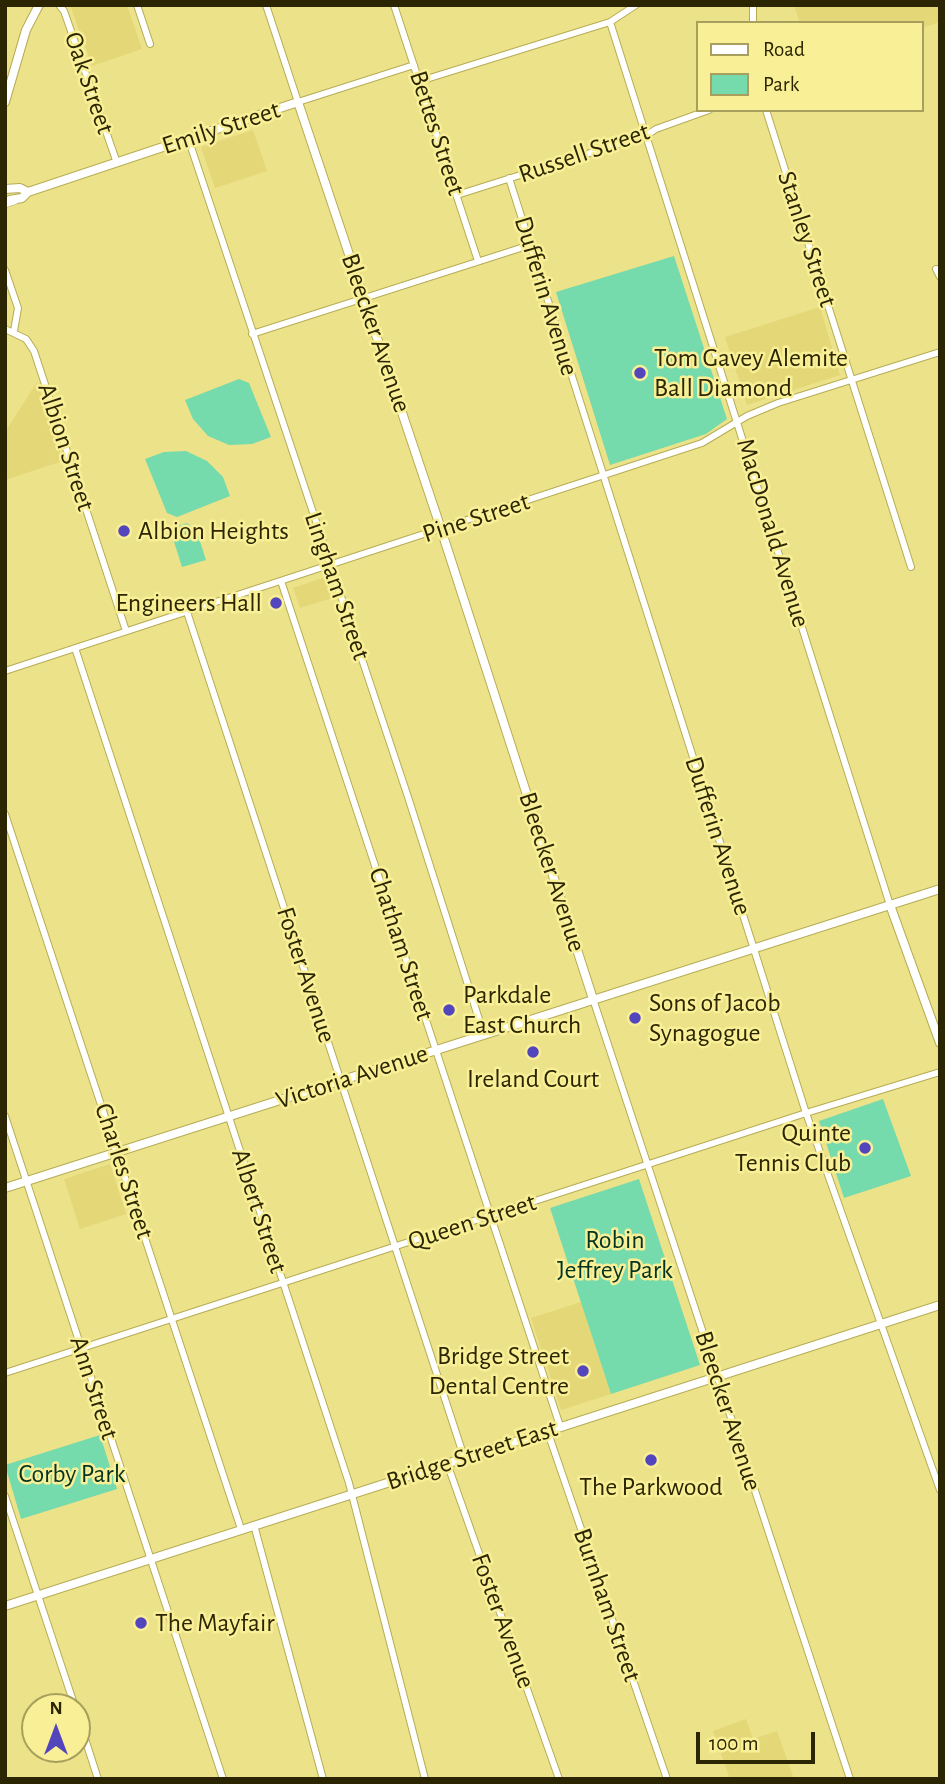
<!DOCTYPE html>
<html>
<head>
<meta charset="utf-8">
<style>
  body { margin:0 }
  #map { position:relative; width:945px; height:1784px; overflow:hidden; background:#ece28a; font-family:"Alegreya Sans",sans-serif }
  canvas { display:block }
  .frame { position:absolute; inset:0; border:7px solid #2b2601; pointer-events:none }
  .legend { position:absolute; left:696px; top:21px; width:228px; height:91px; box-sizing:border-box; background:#f9ef97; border:2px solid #a79f5b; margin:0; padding:9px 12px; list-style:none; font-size:21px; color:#2b2601 }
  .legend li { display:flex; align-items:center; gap:14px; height:35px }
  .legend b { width:35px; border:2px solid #a79f5b }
  .north { position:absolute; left:21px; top:1693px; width:70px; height:70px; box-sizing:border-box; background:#f9ef97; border:2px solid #a79f5b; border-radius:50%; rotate:0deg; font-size:19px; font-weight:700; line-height:28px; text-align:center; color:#2b2601 }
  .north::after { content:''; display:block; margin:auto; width:24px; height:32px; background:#5345bc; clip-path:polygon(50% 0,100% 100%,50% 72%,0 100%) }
  .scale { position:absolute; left:696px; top:1732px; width:119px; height:32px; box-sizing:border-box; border:4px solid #2b2601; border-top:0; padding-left:9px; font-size:21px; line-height:24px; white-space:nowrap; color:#2b2601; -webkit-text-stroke:5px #f9ef97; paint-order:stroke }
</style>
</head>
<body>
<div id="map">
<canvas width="945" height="1784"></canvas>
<div class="frame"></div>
<ul class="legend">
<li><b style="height:9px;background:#fff"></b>Road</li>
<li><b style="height:19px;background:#75daac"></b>Park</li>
</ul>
<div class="north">N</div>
<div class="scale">100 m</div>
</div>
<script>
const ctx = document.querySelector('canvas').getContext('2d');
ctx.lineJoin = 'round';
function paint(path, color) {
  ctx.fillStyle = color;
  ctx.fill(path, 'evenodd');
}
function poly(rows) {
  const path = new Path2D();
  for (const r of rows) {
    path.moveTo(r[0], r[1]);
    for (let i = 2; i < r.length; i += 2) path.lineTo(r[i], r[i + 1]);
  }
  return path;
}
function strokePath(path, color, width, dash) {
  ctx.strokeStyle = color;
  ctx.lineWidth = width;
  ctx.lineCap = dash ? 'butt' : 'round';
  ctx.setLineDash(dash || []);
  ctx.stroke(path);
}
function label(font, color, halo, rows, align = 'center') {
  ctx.font = font + ' "Alegreya Sans",sans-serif';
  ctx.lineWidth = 5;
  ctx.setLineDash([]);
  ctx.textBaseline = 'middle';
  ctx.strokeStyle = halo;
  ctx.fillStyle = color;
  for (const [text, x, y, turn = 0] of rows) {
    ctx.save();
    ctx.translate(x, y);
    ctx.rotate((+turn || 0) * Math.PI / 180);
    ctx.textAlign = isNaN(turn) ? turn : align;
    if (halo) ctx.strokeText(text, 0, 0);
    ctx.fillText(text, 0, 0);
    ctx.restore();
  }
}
const built = poly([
  [70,5,127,5,142,49,92,66],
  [794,5,940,5,940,22,922,28,922,23,800,23],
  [253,130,267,171,215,188,201,147],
  [820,307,840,375,747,405,725,337],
  [37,382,63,461,5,480,5,432],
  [328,576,335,597,300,608,293,588],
  [110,1164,126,1214,80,1229,64,1179],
  [581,1302,611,1394,561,1410,531,1318],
  [746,1719,753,1739,777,1731,794,1779,730,1779,713,1731]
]);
const green = poly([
  [674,256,727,419,706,434,610,465,556,292],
  [239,379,249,383,271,437,252,444,229,445,208,436,193,419,185,400],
  [186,451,207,461,223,477,230,496,177,517,167,513,145,459,164,452],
  [187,523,197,532,206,560,182,567,170,529],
  [883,1099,911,1176,844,1198,819,1121],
  [639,1179,700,1365,611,1394,550,1208],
  [100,1435,117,1489,21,1519,5,1465]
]);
const minor = poly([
  [59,5,64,11,117,163],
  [137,5,150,44],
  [266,5,298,102,414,65],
  [394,5,478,261],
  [753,5,753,23],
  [610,22,890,905],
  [420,81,610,22,636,5],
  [766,110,911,567],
  [188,138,408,797,484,1035],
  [509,178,806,1113,940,1490],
  [457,195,647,135,656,129,709,110],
  [936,269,940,277],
  [5,270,18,308,14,331],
  [5,329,26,339,34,351,126,631],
  [252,334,530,245],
  [281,581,560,1426],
  [187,612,464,1457],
  [75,648,349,1483,425,1779],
  [5,671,702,443,747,416,778,403,940,352],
  [5,814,241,1529],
  [593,999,850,1779],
  [5,1116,223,1779],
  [5,1373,806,1113,940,1072],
  [547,1430,667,1779],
  [447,1463,559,1779],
  [5,1496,75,1707],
  [254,1525,323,1779],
  [77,1714,98,1779]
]);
const tertiary = poly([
  [5,102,26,30,39,5],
  [5,189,20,188,28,192],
  [10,200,22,198,28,192,298,102,439,523,593,999],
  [890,905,940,1043],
  [5,1188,940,889],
  [5,1606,940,1305]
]);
const secondary = poly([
  [5,203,14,200]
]);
const markers = [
  [640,373,7,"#5345bc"],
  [124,531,7,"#5345bc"],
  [276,603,7,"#5345bc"],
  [449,1010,7,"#5345bc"],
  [635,1018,7,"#5345bc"],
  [533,1052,7,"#5345bc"],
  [865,1148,7,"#5345bc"],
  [583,1371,7,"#5345bc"],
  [651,1460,7,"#5345bc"],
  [141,1623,7,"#5345bc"]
];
const streetNames = [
  ["Oak Street",89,83,71],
  ["Emily Street",221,128,-18],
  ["Bettes Street",437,133,72],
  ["Russell Street",584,153,-19],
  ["Stanley Street",807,239,72],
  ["Dufferin Avenue",546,296,73],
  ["Bleecker Avenue",376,333,71],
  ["Albion Street",66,447,72],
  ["Pine Street",476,518,-18],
  ["MacDonald Avenue",773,533,73],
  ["Lingham Street",337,586,71],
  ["Dufferin Avenue",718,836,72],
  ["Bleecker Avenue",552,872,72],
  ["Chatham Street",401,944,72],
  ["Foster Avenue",306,975,72],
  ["Victoria Avenue",352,1077,-18],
  ["Charles Street",124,1171,72],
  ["Albert Street",259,1211,72],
  ["Queen Street",472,1222,-18],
  ["Ann Street",94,1388,72],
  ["Bleecker Avenue",728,1411,72],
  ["Bridge Street East",472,1455,-18],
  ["Burnham Street",607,1605,71],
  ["Foster Avenue",503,1621,70]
];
const poiNames = [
  ["Tom Gavey Alemite",654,358],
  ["Ball Diamond",654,388],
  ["Albion Heights",138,531],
  ["Engineers Hall",262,603,"right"],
  ["Parkdale",463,995],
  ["East Church",463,1025],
  ["Sons of Jacob",649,1003],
  ["Synagogue",649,1033],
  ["Ireland Court",533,1079,"center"],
  ["Quinte",851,1133,"right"],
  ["Tennis Club",851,1163,"right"],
  ["Bridge Street",569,1356,"right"],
  ["Dental Centre",569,1386,"right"],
  ["The Parkwood",651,1487,"center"],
  ["The Mayfair",155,1623]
];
const parkNames = [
  ["Robin",615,1240],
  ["Jeffrey Park",615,1270],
  ["Corby Park",72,1474]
];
paint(built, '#e3d777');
paint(green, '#75daac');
strokePath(minor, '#b6ac55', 8);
strokePath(tertiary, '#b6ac55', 10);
strokePath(secondary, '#b6ac55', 10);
strokePath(minor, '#fff', 6);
strokePath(tertiary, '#fff', 8);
strokePath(secondary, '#fff', 9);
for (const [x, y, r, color] of markers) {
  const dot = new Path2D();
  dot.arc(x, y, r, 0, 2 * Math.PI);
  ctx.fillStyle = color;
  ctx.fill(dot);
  strokePath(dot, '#f9ef97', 2.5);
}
label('26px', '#2b2601', '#f9ef97', streetNames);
label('26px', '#2b2601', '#f9ef97', poiNames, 'left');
label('26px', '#033422', '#f9ef97', parkNames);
</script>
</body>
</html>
